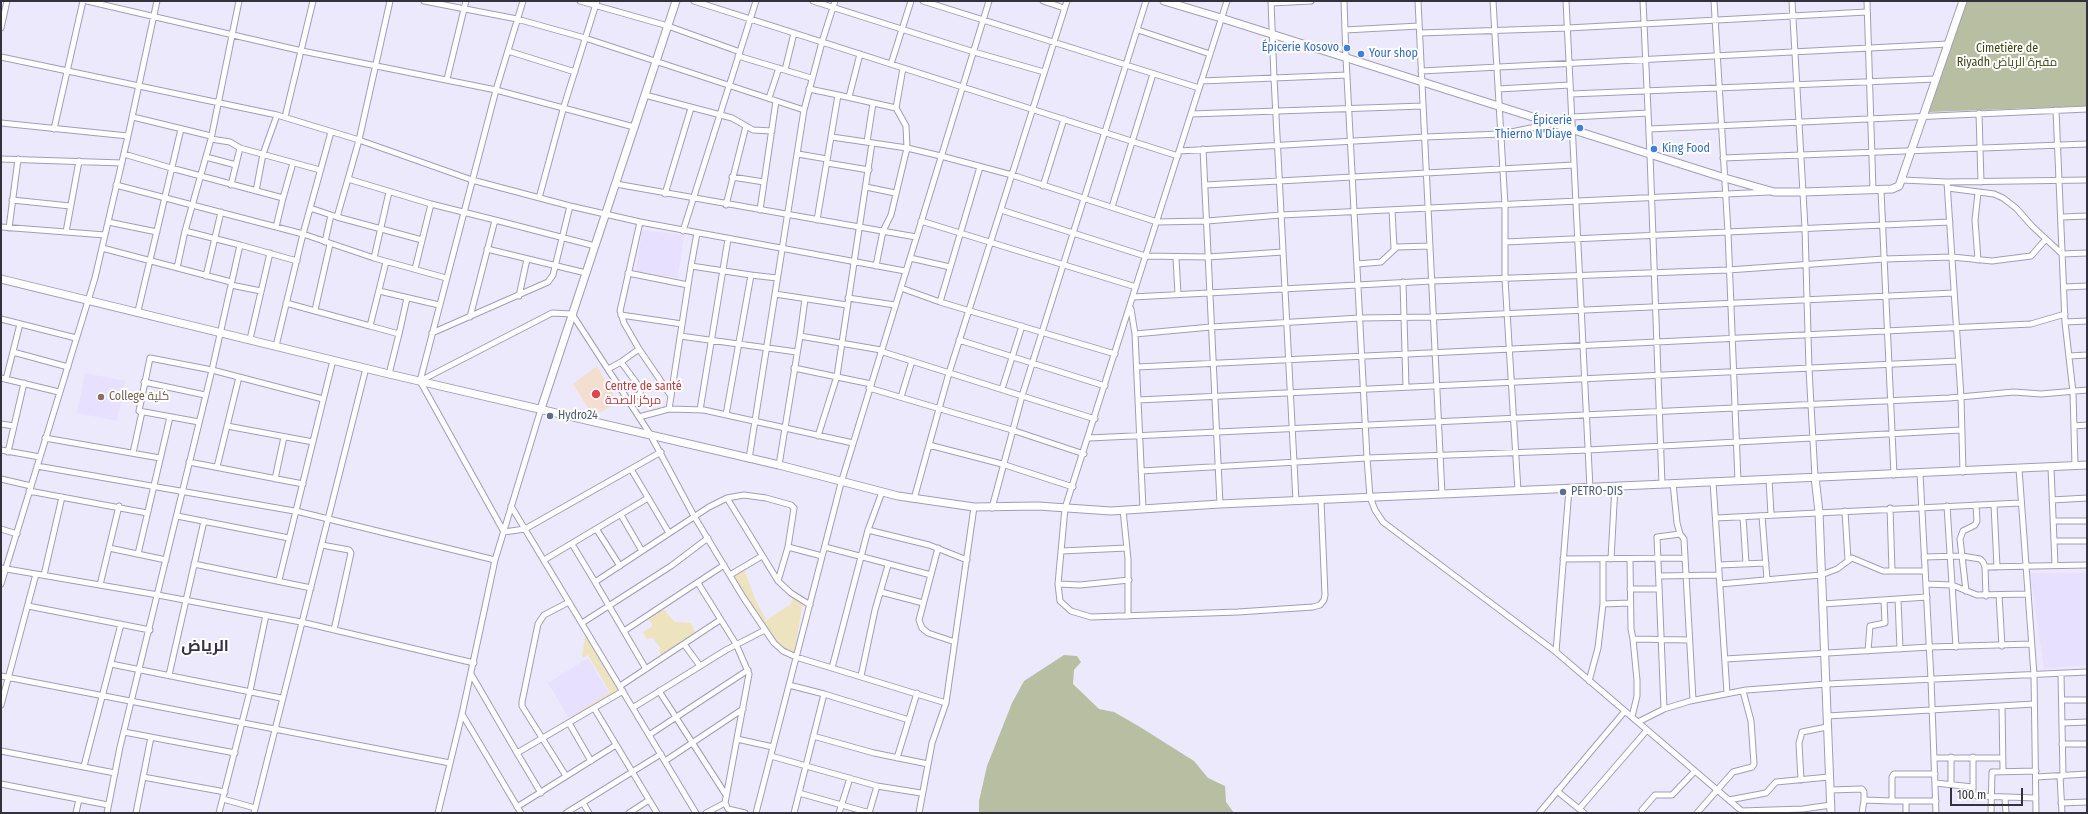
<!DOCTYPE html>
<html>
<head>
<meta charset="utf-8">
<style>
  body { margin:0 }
  #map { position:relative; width:2088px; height:814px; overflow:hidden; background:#ede9fc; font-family:"Fira Sans Condensed",sans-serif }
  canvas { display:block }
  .frame { position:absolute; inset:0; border:2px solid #33313c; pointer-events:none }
  .scale { position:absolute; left:1950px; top:788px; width:73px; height:18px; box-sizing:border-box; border:2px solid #33313c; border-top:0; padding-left:5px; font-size:12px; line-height:14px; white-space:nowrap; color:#33313c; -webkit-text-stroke:3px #fff; paint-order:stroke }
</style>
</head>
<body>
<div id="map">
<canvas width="2088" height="814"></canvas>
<div class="frame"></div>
<div class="scale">100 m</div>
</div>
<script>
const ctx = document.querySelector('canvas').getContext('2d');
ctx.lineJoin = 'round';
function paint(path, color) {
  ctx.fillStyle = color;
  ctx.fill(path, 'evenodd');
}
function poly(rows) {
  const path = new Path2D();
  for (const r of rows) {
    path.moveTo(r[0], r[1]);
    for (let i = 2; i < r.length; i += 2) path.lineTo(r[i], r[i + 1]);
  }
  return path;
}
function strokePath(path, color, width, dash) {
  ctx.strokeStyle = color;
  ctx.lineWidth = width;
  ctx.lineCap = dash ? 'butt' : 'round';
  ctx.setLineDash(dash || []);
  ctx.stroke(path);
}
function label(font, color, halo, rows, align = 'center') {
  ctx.font = font + ' "Fira Sans Condensed",Cairo,sans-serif';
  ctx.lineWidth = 4;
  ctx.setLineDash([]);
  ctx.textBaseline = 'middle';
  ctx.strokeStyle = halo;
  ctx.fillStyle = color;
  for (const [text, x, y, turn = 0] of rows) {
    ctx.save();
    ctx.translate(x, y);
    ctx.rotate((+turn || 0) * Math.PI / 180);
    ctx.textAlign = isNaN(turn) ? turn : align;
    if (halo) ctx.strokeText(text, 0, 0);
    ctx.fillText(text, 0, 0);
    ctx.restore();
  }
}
const commercial = poly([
  [597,366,618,403,593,416,573,384]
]);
const built = poly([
  [642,230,684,235,678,278,636,272],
  [85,373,125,381,117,421,77,413],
  [2030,573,2087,573,2087,665,2044,669],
  [588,658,609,693,569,718,548,683]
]);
const green = poly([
  [1967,1,2087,1,2087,106,1929,112],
  [1064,655,1077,656,1081,662,1074,670,1073,684,1099,709,1114,712,1140,727,1194,761,1208,778,1225,786,1226,802,1234,813,979,813,979,801,987,766,1012,703,1024,681]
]);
const sand = poly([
  [743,567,756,601,766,619,764,622,791,604,793,595,803,602,794,655,777,645,733,576],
  [663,609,675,622,691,623,696,634,663,658,659,650,661,649,653,638,647,639,643,632,653,626,647,616],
  [586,629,622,689,572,721,572,716,610,692,588,655,582,658]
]);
const street = poly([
  [87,1,302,51,496,90,634,127],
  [239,1,211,139,185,231,240,245],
  [424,1,517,19,585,38,804,110],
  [523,1,496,90,420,381,504,532,525,529,661,452],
  [580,1,668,26,740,52],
  [694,1,1178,156],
  [813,1,974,52,1044,72],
  [923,1,1199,88],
  [1043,1,1064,8],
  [1227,1,1065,508,1058,584,1060,601,1071,611,1091,617,1238,612,1313,607,1320,605,1324,600,1325,595,1321,500],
  [1271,1,1274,78,1296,501],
  [1344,1,1346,58,1367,458,1370,497,1375,510,1383,522,1556,652,1744,813],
  [1418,1,1442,494],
  [1493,1,1505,205,1505,279,1518,491],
  [1566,1,1590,488],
  [1643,1,1650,155,1662,484],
  [1714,1,1728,232,1738,481],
  [1792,1,1805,228,1809,369,1815,477],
  [1867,1,1873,190],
  [1271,3,1311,1],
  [1,28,7,1],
  [1138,30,1210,54],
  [1345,30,1419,26],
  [1420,33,1568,28,1867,12],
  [508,51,575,72],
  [738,56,811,78],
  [1,57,277,115,359,140,472,180,570,206,640,222,905,271],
  [891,64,911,1],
  [785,70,794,33],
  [1421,71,1948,44],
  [447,79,466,1],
  [1201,81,1347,75],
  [809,89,838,95],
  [1498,89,1570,85],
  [1571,94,1936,79],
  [645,95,732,118,753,130,772,131],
  [849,97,860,54],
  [769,98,779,68],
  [2056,110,2065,322,2073,392,2075,466],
  [1979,113,1981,182],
  [1191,114,1423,106],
  [133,117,211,136],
  [285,117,313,1],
  [1572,117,1648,113],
  [1,123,128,136],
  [54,129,83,1],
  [1649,129,2087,109],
  [832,137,907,148,941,156,1012,175,1157,222,1207,221,1281,215,1769,192],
  [211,139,230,142,240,148,320,170],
  [867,142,873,103],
  [1203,149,1220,504],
  [1179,151,1425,137,1501,134,1551,124],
  [124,154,171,168,283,198,293,163],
  [798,154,827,159],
  [206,157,236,165],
  [1723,158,2087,144],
  [1,159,122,163],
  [827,163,869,170],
  [732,177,764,182],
  [348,179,359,140,390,1],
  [1902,180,1947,182,2087,180],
  [1947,182,1961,397,1963,472],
  [616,184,916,237],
  [116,185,303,234,374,258,446,278],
  [231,185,240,148],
  [1205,185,1574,165],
  [1043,186,1064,119],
  [866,187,895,193],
  [1948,188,1994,194,2003,198,2016,208,2032,226,2062,254,2087,253],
  [1881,190,1894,475],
  [256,191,263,154,277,115],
  [1978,193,1975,220,1978,260],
  [665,194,691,108],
  [539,198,564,106,597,1],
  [12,200,70,206],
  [726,205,746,126],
  [1112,207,1153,74],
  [310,208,337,217,348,179,431,204,495,220],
  [760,210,776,101],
  [1001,210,1145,256,1208,257,1283,252],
  [1392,210,1394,248],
  [337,217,422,240],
  [2062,217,2087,216],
  [817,220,838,95,896,108,903,68],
  [921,221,1136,287],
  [108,222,157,232],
  [1,227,105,235],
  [276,227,283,198],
  [9,228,18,159],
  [683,231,756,1],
  [66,232,79,161],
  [325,242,331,215],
  [1505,242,1950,222],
  [102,248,231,282],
  [487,249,586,273],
  [374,258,389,192],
  [910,258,950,267],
  [1176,258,1178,294],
  [1357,264,1381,262,1397,247,1430,246],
  [691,266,697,233],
  [876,266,883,231,891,215,907,148,906,126,896,108],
  [177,268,185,231],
  [415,269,431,204],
  [628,273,688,285],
  [206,276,221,212],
  [1403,282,1406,387],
  [231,285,261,291],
  [2064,287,2087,286],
  [901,288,940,302,1115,354],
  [379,291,439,305],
  [775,294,847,305],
  [519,296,527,259],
  [1133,297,1432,281,1728,270,1884,259,1952,257,1992,261,2031,256,2046,239],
  [848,298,895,305],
  [940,302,980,167],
  [286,303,370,326,386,262],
  [1131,309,1135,334,1143,509],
  [315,310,330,244],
  [138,311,181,129],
  [621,315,682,324],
  [470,317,495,220,595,246],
  [1,319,76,338],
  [2065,322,2087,321],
  [370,326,399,334,407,298],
  [432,333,548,282,553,275,570,206],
  [1135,334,1211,327,1360,318,1434,317,1954,293],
  [680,336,797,352],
  [800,336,805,299],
  [250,339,270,253],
  [959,340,1105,386],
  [276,346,303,234,331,132],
  [639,349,624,323,620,311,640,222],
  [880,351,1095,419],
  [13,352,68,367],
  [2069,356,2087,355],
  [621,362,639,349,671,396],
  [1137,367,2031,324,2065,314],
  [794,368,871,384],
  [608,369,621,362,641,389,640,394,628,401],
  [389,374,399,334],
  [1,378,59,392],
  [6,379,20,324],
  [420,381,552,313,572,314,650,434,694,516,743,597,774,643,783,651,796,657,946,703],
  [144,382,205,395],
  [869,388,1012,430,1084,454],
  [1002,389,1022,326],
  [901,397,912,361],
  [1138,400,1958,361],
  [669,409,691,266,751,275],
  [700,410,728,239],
  [726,415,751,275,777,278],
  [639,417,669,409,704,410,853,443],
  [199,422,139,411,150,358,212,370,323,399],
  [1,424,14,426],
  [227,426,313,442],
  [2074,426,2087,425],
  [818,436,837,376,872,143],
  [45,438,160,458],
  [1089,438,1949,398,2014,392,2041,394,2087,390],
  [929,445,1002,464,1073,487],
  [1,450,40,457],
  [8,452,24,383],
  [133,453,142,412],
  [749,459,804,110,822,42,835,1],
  [189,462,303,484],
  [779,465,800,336,881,350],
  [37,466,300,512,495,560],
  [217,467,239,377],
  [2051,468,2055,565],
  [631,469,669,533],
  [2019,469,2034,675,2036,813],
  [1141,471,1367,458,1588,450,1961,430],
  [1920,474,1931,679,1936,813],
  [1,479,31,486],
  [275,479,284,437],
  [1769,479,1771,515],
  [1713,482,1727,693],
  [1673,483,1677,523,1680,534,1684,539,1693,700],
  [29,491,147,513],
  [727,498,744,495,766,498,791,505,794,508,788,547,778,581],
  [914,499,949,373,1067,1],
  [2052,500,2087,498],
  [1994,505,1997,567],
  [511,506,696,813],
  [1947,506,1956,647],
  [992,508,1022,396,1146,1],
  [1890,508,1892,571],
  [1123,510,1128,559,1128,616],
  [1845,511,1848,560],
  [621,515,642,551],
  [177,516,289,538],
  [1762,516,1767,580],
  [1743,517,1746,563],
  [1716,518,2020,503],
  [2054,521,2087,521],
  [1,529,17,534],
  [597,530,620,566],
  [868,530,929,545,967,560],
  [2054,541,2087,541],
  [572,544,595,582,709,507,727,498,778,581,791,593,810,605],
  [322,545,349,550,351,553,334,630],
  [788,547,822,556],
  [825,547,931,575],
  [109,548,166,560],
  [938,548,919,620,922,628,928,633,955,642],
  [1061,551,1127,548],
  [138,554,170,417],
  [1924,557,1962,556,1980,559,1983,562,1985,567,1986,596],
  [1563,559,1685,558],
  [1611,559,1615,486],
  [544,560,648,498],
  [1630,560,1631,629,1633,639,1689,640],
  [194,564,311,588],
  [1719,565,1766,563],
  [1985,567,2087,565],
  [1,568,158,595,301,622,474,663],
  [44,575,62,497],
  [730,575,762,556],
  [1659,576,1719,575],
  [279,580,333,360],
  [595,582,646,669],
  [698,583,736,644,749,674,725,803,728,809,745,813],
  [1,584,95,278,128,136,157,1],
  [1058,584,1080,585,1129,580],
  [1720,584,1821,575,1837,569,1852,558,1883,571,1925,571],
  [1926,584,1952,585,1977,595,2027,594],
  [100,585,119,506],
  [1630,589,1659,589],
  [1966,591,1960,539,1963,531,1975,525,1977,521,1976,505],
  [881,592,923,603],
  [1999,595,2002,646],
  [1898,599,1900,649],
  [1603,604,1630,603],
  [1823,604,1927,597],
  [28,606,150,630],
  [582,623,671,566,708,538],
  [624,631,724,565],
  [684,644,700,666],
  [1868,651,1870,626,1885,623,1884,600],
  [1556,652,1569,489],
  [1725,659,1930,647,2031,644],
  [111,664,281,698],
  [832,668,868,530,882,492],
  [471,674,517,753],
  [2061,674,2063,776],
  [169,675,204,521],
  [1,676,450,763],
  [861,676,875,610,888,565],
  [1589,681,1598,648,1603,604,1603,559],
  [789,685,824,694,794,813],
  [620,686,720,620],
  [659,691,726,795],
  [824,694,909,720],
  [2062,700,2087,700],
  [1,705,36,574],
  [2002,706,2003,771],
  [634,707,726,650,765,630],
  [594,708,657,813],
  [1664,709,1657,537,1680,534],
  [462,714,521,813],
  [1827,716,2034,704],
  [1632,717,1637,696,1637,680,1633,639],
  [1638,722,1664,709,1690,701,1746,690,1827,684,2087,672],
  [569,723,591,761],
  [2062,723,2087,722],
  [124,732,235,753],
  [649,735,748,670],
  [813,736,874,753,928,764],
  [737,739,773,747],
  [2062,744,2087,744],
  [1,751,115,773],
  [771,756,877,786,921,793],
  [897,758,917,693],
  [1934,758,2002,758],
  [665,761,743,709],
  [84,766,121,624],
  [566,776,522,706,522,702,538,624,544,615,569,602],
  [2060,776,2062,813],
  [143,777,225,792],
  [2036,777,2087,774],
  [1801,780,1799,743,1802,732,1827,727],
  [1935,783,1973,787,1973,757],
  [1,784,108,805],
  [1951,784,1951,757],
  [1973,787,1973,794,1977,796,2036,798],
  [1830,790,1862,789,1864,792,1864,800,1892,801,1892,777,1894,774,1935,774],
  [1557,791,1584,813],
  [541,793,517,753,623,691],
  [799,793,870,813],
  [2005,798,2006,813],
  [223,799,255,808],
  [1729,800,1766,793,1776,782,1829,777],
  [1892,801,1936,801],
  [1906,801,1906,813],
  [583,803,589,813],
  [2061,803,2087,802],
  [517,807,616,745],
  [1579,809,1647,730],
  [1642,810,1655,795,1672,795,1695,771],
  [1741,811,1803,809,1831,805],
  [76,813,79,799],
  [107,813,120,747,212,370,240,245,297,261],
  [136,813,151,737],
  [219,813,250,691,266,615],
  [254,813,366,368],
  [438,813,462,714,495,560,541,409],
  [566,813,661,754],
  [629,813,649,800],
  [706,813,725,803],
  [756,813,841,483,989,1],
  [839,813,850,778],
  [869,813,877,786],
  [919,813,932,743,946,703,974,507],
  [1539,813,1625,711],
  [1697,813,1733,772,1752,767,1754,764,1751,721,1743,691],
  [1862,813,1864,800],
  [1991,813,1992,772,2036,771]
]);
const secondary = poly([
  [1164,1,1221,18,1725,178,1774,192,1803,192,1892,189,1899,186,1963,1],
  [1,279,389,374,779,465,898,496,974,507,1038,506,1111,511,1220,504,2087,465],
  [541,409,676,1],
  [1815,477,1819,512,1831,813]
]);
const markers = [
  [1347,48,4,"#3f7fe0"],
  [1361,54,4,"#3f7fe0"],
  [1580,128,4,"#3f7fe0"],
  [1654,149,4,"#3f7fe0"],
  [596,394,5,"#e0444e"],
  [101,397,4,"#8d6e63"],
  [550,416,4,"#5c6f8a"],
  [1563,492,4,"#5c6f8a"]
];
const shopNames = [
  ["Épicerie Kosovo",1339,48],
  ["Your shop",1369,54,"left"],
  ["Épicerie",1572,121],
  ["Thierno N'Diaye",1572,135],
  ["King Food",1662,149,"left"]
];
const parkNames = [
  ["Cimetière de",2007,49],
  ["Riyadh مقبرة الرياض",2007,63]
];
const healthNames = [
  ["Centre de santé",605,387],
  ["مركز الصحة",605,401]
];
const educationNames = [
  ["College كلية",109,397]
];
const serviceNames = [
  ["Hydro24",558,416],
  ["PETRO-DIS",1571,492]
];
const districtNames = [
  ["الرياض",205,647]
];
paint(commercial, '#f3ded0');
paint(built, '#e7e1ff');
paint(green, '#b8bea1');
paint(sand, '#ede3be');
strokePath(street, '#a29cb9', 7);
strokePath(secondary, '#a29cb9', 9);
strokePath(street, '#fff', 5);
strokePath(secondary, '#fff', 7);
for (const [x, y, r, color] of markers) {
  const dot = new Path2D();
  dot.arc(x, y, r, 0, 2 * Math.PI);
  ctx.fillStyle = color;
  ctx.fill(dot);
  strokePath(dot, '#fff', 1.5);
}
label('12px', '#366cbe', '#fff', shopNames, 'right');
label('12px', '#3d4411', '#fff', parkNames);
label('12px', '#be3a42', '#fff', healthNames, 'left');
label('12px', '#785e54', '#fff', educationNames, 'left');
label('12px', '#4e5e75', '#fff', serviceNames, 'left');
label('bold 16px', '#342f46', '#fff', districtNames);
</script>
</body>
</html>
